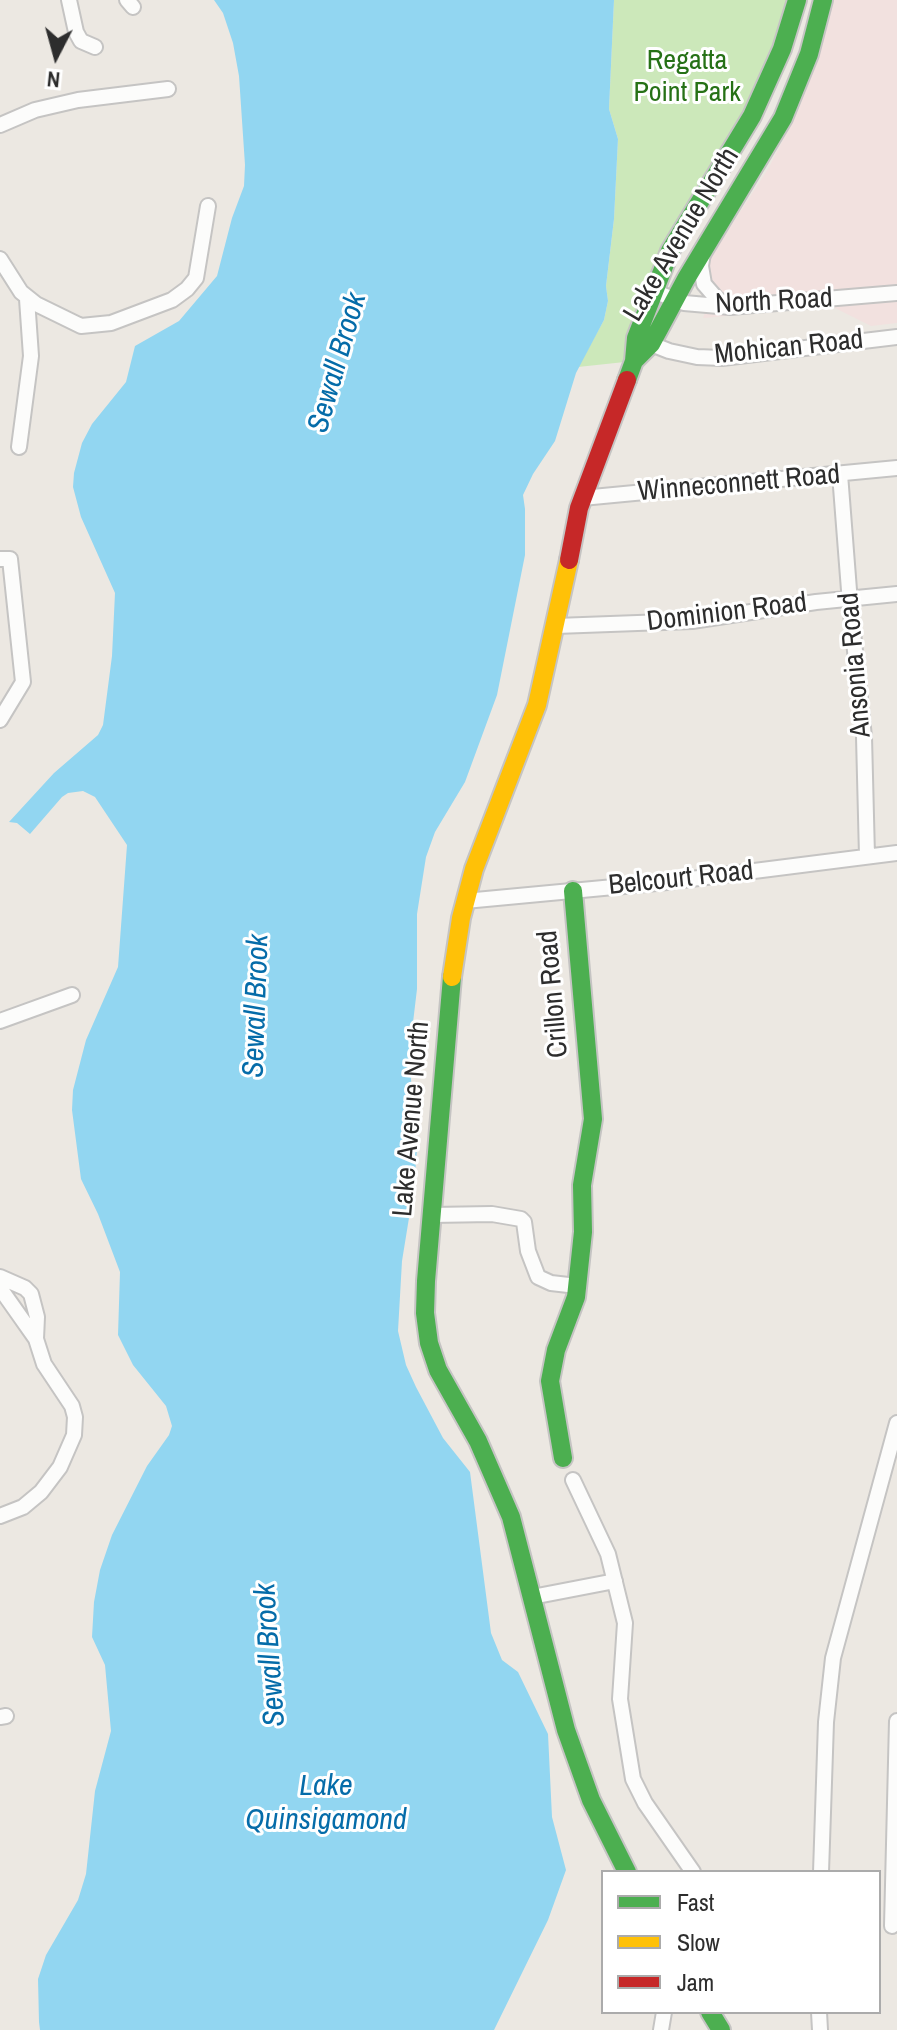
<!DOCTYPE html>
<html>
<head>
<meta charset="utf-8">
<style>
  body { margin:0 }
  #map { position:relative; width:897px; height:2030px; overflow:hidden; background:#ece8e2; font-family:"Archivo Narrow",sans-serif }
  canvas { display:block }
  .legend { position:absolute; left:601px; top:1870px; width:280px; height:144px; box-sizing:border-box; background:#fff; border:2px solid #ababab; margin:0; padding:10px 14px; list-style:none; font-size:24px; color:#2d2d2d }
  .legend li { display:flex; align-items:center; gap:16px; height:40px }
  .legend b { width:40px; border:2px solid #ababab }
  .north { position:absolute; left:16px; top:16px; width:80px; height:80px; -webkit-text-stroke:6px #fff; paint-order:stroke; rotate:186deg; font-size:22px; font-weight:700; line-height:32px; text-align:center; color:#2d2d2d }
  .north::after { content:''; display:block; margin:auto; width:28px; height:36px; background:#2d2d2d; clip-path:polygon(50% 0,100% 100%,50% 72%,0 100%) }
</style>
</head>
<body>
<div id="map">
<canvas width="897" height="2030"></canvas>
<ul class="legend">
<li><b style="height:10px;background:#4caf50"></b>Fast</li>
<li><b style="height:10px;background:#ffc107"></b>Slow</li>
<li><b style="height:10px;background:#c62828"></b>Jam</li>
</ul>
<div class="north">N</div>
</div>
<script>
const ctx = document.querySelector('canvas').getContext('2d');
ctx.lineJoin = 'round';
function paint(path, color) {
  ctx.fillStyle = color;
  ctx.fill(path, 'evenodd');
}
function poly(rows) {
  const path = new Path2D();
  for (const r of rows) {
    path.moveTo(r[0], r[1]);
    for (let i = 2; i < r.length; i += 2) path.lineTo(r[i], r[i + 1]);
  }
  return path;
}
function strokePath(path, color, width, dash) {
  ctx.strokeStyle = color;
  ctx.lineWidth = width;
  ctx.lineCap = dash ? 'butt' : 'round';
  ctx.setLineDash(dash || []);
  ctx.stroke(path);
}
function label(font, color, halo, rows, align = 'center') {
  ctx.font = font + ' "Archivo Narrow",sans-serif';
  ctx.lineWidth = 6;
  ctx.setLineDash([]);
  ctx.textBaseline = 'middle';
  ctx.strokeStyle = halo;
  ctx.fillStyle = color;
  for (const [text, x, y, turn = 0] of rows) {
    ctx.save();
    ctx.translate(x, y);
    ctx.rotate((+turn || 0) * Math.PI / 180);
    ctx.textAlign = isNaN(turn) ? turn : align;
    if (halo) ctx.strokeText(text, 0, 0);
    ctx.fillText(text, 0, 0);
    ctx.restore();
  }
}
const medical = poly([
  [833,0,897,0,897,323,871,326,833,307,703,318,713,289,707,281,707,263,768,169,798,111,816,64]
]);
const green = poly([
  [614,0,797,0,790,25,693,211,634,361,578,367,604,320,608,301,606,286,614,219,618,139,609,109]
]);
const water = poly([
  [214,0,614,0,609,109,618,139,614,219,606,286,608,301,604,320,576,373,555,441,533,474,523,495,525,509,525,555,497,695,465,782,435,832,426,857,417,914,417,989,409,1056,417,1149,414,1187,402,1261,398,1331,406,1365,416,1387,443,1438,470,1472,491,1633,502,1660,518,1672,548,1734,552,1817,566,1870,548,1920,494,2030,40,2030,39,2022,38,1979,46,1955,78,1900,86,1874,95,1791,111,1731,105,1665,92,1637,94,1602,100,1570,112,1535,147,1466,169,1435,172,1426,166,1406,133,1365,118,1335,120,1272,98,1214,81,1179,72,1110,73,1090,86,1040,118,967,127,845,95,797,83,791,68,793,62,797,30,834,17,823,9,822,54,773,98,735,103,725,112,656,115,593,81,517,73,487,74,473,82,443,92,424,126,382,135,346,179,321,217,276,232,218,244,186,245,165,239,76,233,43,223,13]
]);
const street = poly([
  [69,0,76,32,81,41,95,47],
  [127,0,133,7],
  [0,125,35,110,78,100,168,89],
  [703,253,701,266,704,284,717,299,730,307],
  [0,259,21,292,36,304,81,326,111,323,172,300,187,289,196,278,208,206],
  [653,291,684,303,730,307,897,293],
  [641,340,669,351,697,357,722,358,897,337],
  [19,447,31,356,27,299],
  [840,474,850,603,864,737,867,856],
  [582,498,897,468],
  [0,559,10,559,23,682,0,720],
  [556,626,692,621,816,602,897,594],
  [465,901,667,882,897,853],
  [0,1021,72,995],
  [432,1215,492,1214,521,1219,524,1222,528,1251,538,1277,551,1283,577,1286],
  [0,1277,25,1288,31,1294,37,1317,36,1339,0,1288],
  [573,1480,608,1554,625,1623,620,1699,633,1779,645,1803,693,1872],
  [0,1516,23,1507,41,1492,60,1467,74,1435,75,1417,72,1406,44,1364,36,1339],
  [532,1597,615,1581],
  [0,1717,6,1716],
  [821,1872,826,1722,833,1658,897,1423],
  [892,1926,897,1721],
  [819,2012,820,2030],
  [661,2030,664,2012]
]);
const fast = poly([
  [634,361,651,344,686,279,783,118,809,54,823,0],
  [627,380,634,361,636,338,670,251,752,116,782,49,797,0],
  [452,977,426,1281,425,1313,429,1343,438,1370,478,1441,511,1517,566,1730,591,1800,627,1872],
  [563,1458,550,1381,556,1350,576,1297,583,1232,582,1185,593,1119,573,891],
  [710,2012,721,2030]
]);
const slow = poly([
  [452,977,461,918,474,869,537,705,569,560]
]);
const jam = poly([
  [569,560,579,508,627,380]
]);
const parkNames = [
  ["Regatta",687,61],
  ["Point Park",687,93]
];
const streetNames = [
  ["Lake Avenue North",682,235,-59],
  ["North Road",774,302,-3],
  ["Mohican Road",789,348,-6],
  ["Winneconnett Road",739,484,-5],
  ["Dominion Road",727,613,-7],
  ["Ansonia Road",856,665,-95],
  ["Belcourt Road",681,879,-6],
  ["Crillon Road",554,994,-95],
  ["Lake Avenue North",412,1119,-85]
];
const waterNames = [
  ["Sewall Brook",338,363,-74],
  ["Sewall Brook",257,1006,-88],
  ["Sewall Brook",271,1655,-94],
  ["Lake",326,1787],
  ["Quinsigamond",326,1821]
];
paint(medical, '#f2e1df');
paint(green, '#cce8ba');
paint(water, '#92d6f1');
strokePath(street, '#c5c4c3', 18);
strokePath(fast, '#c5c4c3', 22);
strokePath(slow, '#c5c4c3', 22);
strokePath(jam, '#c5c4c3', 22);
strokePath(street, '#fcfcfb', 14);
strokePath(fast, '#4caf50', 18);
strokePath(slow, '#ffc107', 18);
strokePath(jam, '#c62828', 18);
label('28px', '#267116', '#fff', parkNames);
label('28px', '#2d2d2d', '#fff', streetNames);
label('italic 30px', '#056ca9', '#fff', waterNames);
</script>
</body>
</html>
